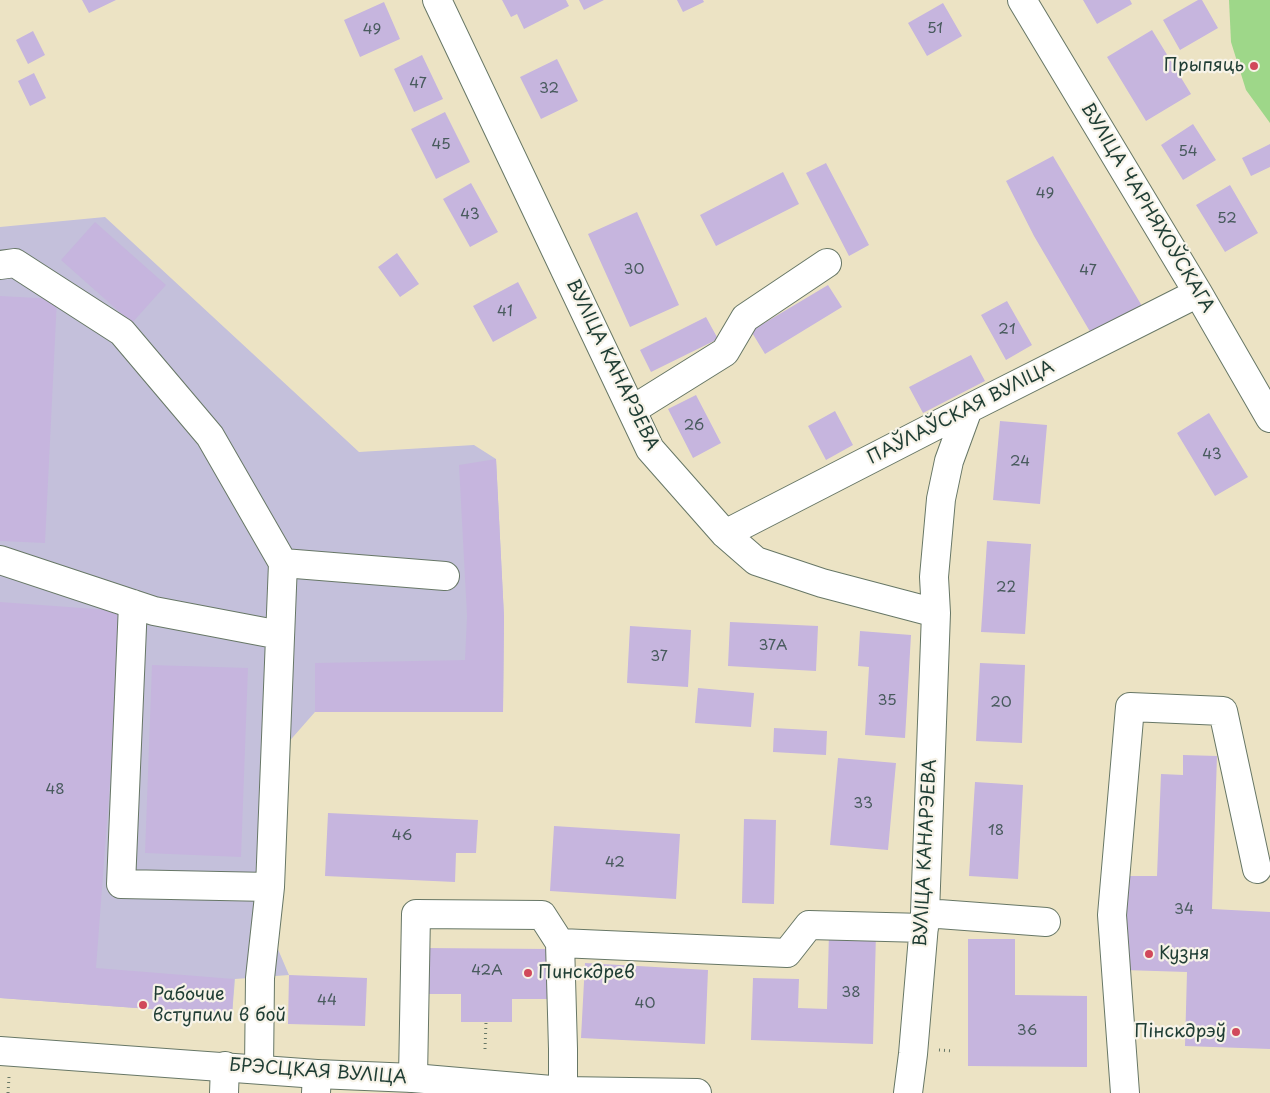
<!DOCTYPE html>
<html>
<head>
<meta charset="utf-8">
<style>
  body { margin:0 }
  canvas { display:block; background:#ece3c4 }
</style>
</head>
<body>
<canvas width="1270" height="1093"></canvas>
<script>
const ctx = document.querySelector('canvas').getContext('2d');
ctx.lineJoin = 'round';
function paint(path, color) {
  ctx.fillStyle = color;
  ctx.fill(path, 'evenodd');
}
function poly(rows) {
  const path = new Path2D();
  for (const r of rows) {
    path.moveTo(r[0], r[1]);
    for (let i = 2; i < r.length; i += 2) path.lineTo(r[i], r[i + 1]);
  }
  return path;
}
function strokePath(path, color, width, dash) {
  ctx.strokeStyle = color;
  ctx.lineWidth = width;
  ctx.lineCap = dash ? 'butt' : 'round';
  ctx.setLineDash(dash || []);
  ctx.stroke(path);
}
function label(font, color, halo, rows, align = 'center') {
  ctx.font = font + ' "Playpen Sans",sans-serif';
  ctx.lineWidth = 4.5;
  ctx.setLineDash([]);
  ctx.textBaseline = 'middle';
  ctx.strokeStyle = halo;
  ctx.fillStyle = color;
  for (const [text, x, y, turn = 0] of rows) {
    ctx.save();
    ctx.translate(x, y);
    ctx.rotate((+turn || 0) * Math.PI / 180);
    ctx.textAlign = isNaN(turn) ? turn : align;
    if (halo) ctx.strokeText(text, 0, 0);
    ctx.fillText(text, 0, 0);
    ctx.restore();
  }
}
const industrial = poly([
  [105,217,359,452,474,445,496,459,504,617,503,712,315,712,286,745,277,947,289,975,235,979,232,1015,0,998,0,227]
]);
const green = poly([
  [1229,0,1270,0,1270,123,1246,90,1231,42]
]);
const building = poly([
  [82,0,116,0,89,13],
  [502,0,566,0,569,6,524,29,517,14,511,17],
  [579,0,604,0,584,10],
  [677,0,703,0,704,2,683,12],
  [1083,0,1130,0,1132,4,1097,24],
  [1198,0,1202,0,1218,28,1180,50,1163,20],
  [384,2,400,39,360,57,344,20],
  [943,3,962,36,927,56,908,23],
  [1152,30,1191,94,1146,121,1107,57],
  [33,31,45,55,28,64,16,40],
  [422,55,443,99,414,112,394,69],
  [557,59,578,101,541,119,520,77],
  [34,73,46,98,30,106,18,81],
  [445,112,470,162,436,179,411,129],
  [1193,124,1216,160,1183,180,1161,145],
  [1270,144,1270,167,1251,176,1242,158],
  [1053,156,1142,306,1092,335,1034,236,1006,181],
  [826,163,869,245,849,256,806,173],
  [783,172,799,204,716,246,700,215],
  [471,183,498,232,470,247,443,199],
  [1230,185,1258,233,1225,252,1196,205],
  [637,212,679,305,630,327,588,234],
  [95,222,166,285,132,323,61,260],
  [397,253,419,284,400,297,378,267],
  [518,282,537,318,493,342,473,306],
  [828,285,842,307,765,354,751,331],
  [0,296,57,299,45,543,0,541],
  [1007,301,1032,345,1006,360,981,315],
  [706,317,718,339,651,372,640,350],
  [971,355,985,381,923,413,909,387],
  [696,395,721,443,693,458,668,409],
  [835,411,853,445,826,460,808,426],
  [1209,413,1248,477,1215,496,1177,433],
  [1000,421,1047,425,1040,504,993,500],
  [496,459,504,617,503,712,315,712,315,663,465,660,467,616,459,465],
  [987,541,1031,544,1025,634,981,632],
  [0,602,123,611,96,968,234,979,232,1015,0,998],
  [730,622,818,626,816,671,728,666],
  [630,626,691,630,688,687,627,683],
  [860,631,911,635,905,738,865,735,869,667,858,666],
  [980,663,1025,665,1022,743,976,741],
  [152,665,248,668,241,857,145,853],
  [698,688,754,693,751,727,695,723],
  [774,728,827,731,826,755,773,752],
  [1183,755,1217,756,1212,909,1270,912,1270,1049,1185,1046,1187,972,1124,970,1128,876,1157,876,1161,774,1183,775],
  [838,758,896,763,888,850,830,845],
  [975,782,1023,785,1018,879,969,876],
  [328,813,478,820,476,853,456,853,455,882,325,876],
  [744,819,776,820,774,904,742,903],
  [554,826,680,834,676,899,550,891],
  [829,932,876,934,873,1044,751,1040,753,978,799,979,798,1008,827,1009],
  [968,939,1015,939,1015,995,1087,996,1087,1067,968,1066],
  [424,948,550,949,549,999,512,999,512,1022,461,1022,461,994,424,994],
  [585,963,708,970,705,1044,581,1038],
  [289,975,367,978,365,1026,288,1024]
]);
const path = poly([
  [485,1049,486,1022],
  [939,1050,953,1051],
  [8,1093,9,1077]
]);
const minor = poly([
  [437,0,650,449,725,534,756,561,822,583,936,613],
  [1022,0,1198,293,1270,418],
  [0,265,15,263,122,332,210,436,283,563,270,887,260,978,259,1069],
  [632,410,725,352,745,318,827,263],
  [725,534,968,409,1198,293],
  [0,560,154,611,280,635],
  [283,563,445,576],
  [133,604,121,884,270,887],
  [925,913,1046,922],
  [560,943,787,953,809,925,924,928],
  [413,1078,416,914,542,915,560,943,563,1049,563,1091],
  [224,1093,225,1066],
  [316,1093,317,1074],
  [908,1093,913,1054,925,913,936,613,934,577,941,499,949,461,968,409],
  [1125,1093,1112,915,1130,707,1223,711,1257,869]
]);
const major = poly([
  [0,1051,317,1074,413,1078,563,1091,697,1093]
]);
const markers = [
  [1254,66,5,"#d1495b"],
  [1149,954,5,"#d1495b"],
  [528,973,5,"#d1495b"],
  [143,1005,5,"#d1495b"],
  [1236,1032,5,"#d1495b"]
];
const numberNames = [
  ["51",935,29],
  ["49",372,30],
  ["47",418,84],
  ["32",549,89],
  ["45",441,145],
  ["54",1188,152],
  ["49",1045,194],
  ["43",470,215],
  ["52",1227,219],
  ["30",634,270],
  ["47",1088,271],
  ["41",505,312],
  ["21",1007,330],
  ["26",694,426],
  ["43",1212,455],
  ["24",1020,462],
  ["22",1006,588],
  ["37А",773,646],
  ["37",659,657],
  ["35",887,701],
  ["20",1001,703],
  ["48",55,790],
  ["33",863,804],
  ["18",996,831],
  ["46",402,836],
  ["42",615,863],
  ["34",1184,910],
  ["42А",487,971],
  ["38",851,993],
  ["44",327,1001],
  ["40",645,1004],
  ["36",1027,1031]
];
const poiNames = [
  ["Прыпяць",1244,66,"right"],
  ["Кузня",1159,954],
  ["Пинскдрев",538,973],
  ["Рабочие",153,995],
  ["вступили в бой",153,1016],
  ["Пінскдрэў",1226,1032,"right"]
];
const streetNames = [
  ["ВУЛІЦА ЧАРНЯХОЎСКАГА",1147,208,59],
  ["ВУЛІЦА КАНАРЭЕВА",612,365,64],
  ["ПАЎЛАЎСКАЯ ВУЛІЦА",961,413,-27],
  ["ВУЛІЦА КАНАРЭЕВА",926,853,-87],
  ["БРЭСЦКАЯ ВУЛІЦА",318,1072,4]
];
paint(industrial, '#c4c0db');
paint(green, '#9ed789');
paint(building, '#c6b5de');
strokePath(minor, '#677766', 30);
strokePath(major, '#677766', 30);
strokePath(path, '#677766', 3, [1, 4]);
strokePath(minor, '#fff', 28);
strokePath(major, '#fff', 28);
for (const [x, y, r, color] of markers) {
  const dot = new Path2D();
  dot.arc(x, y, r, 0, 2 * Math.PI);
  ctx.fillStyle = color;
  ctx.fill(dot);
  strokePath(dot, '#f7f3e8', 2);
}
label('15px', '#495b5e', null, numberNames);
label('18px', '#1f3d34', '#f7f3e8', poiNames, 'left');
label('18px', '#1f3d34', '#f7f3e8', streetNames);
</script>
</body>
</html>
